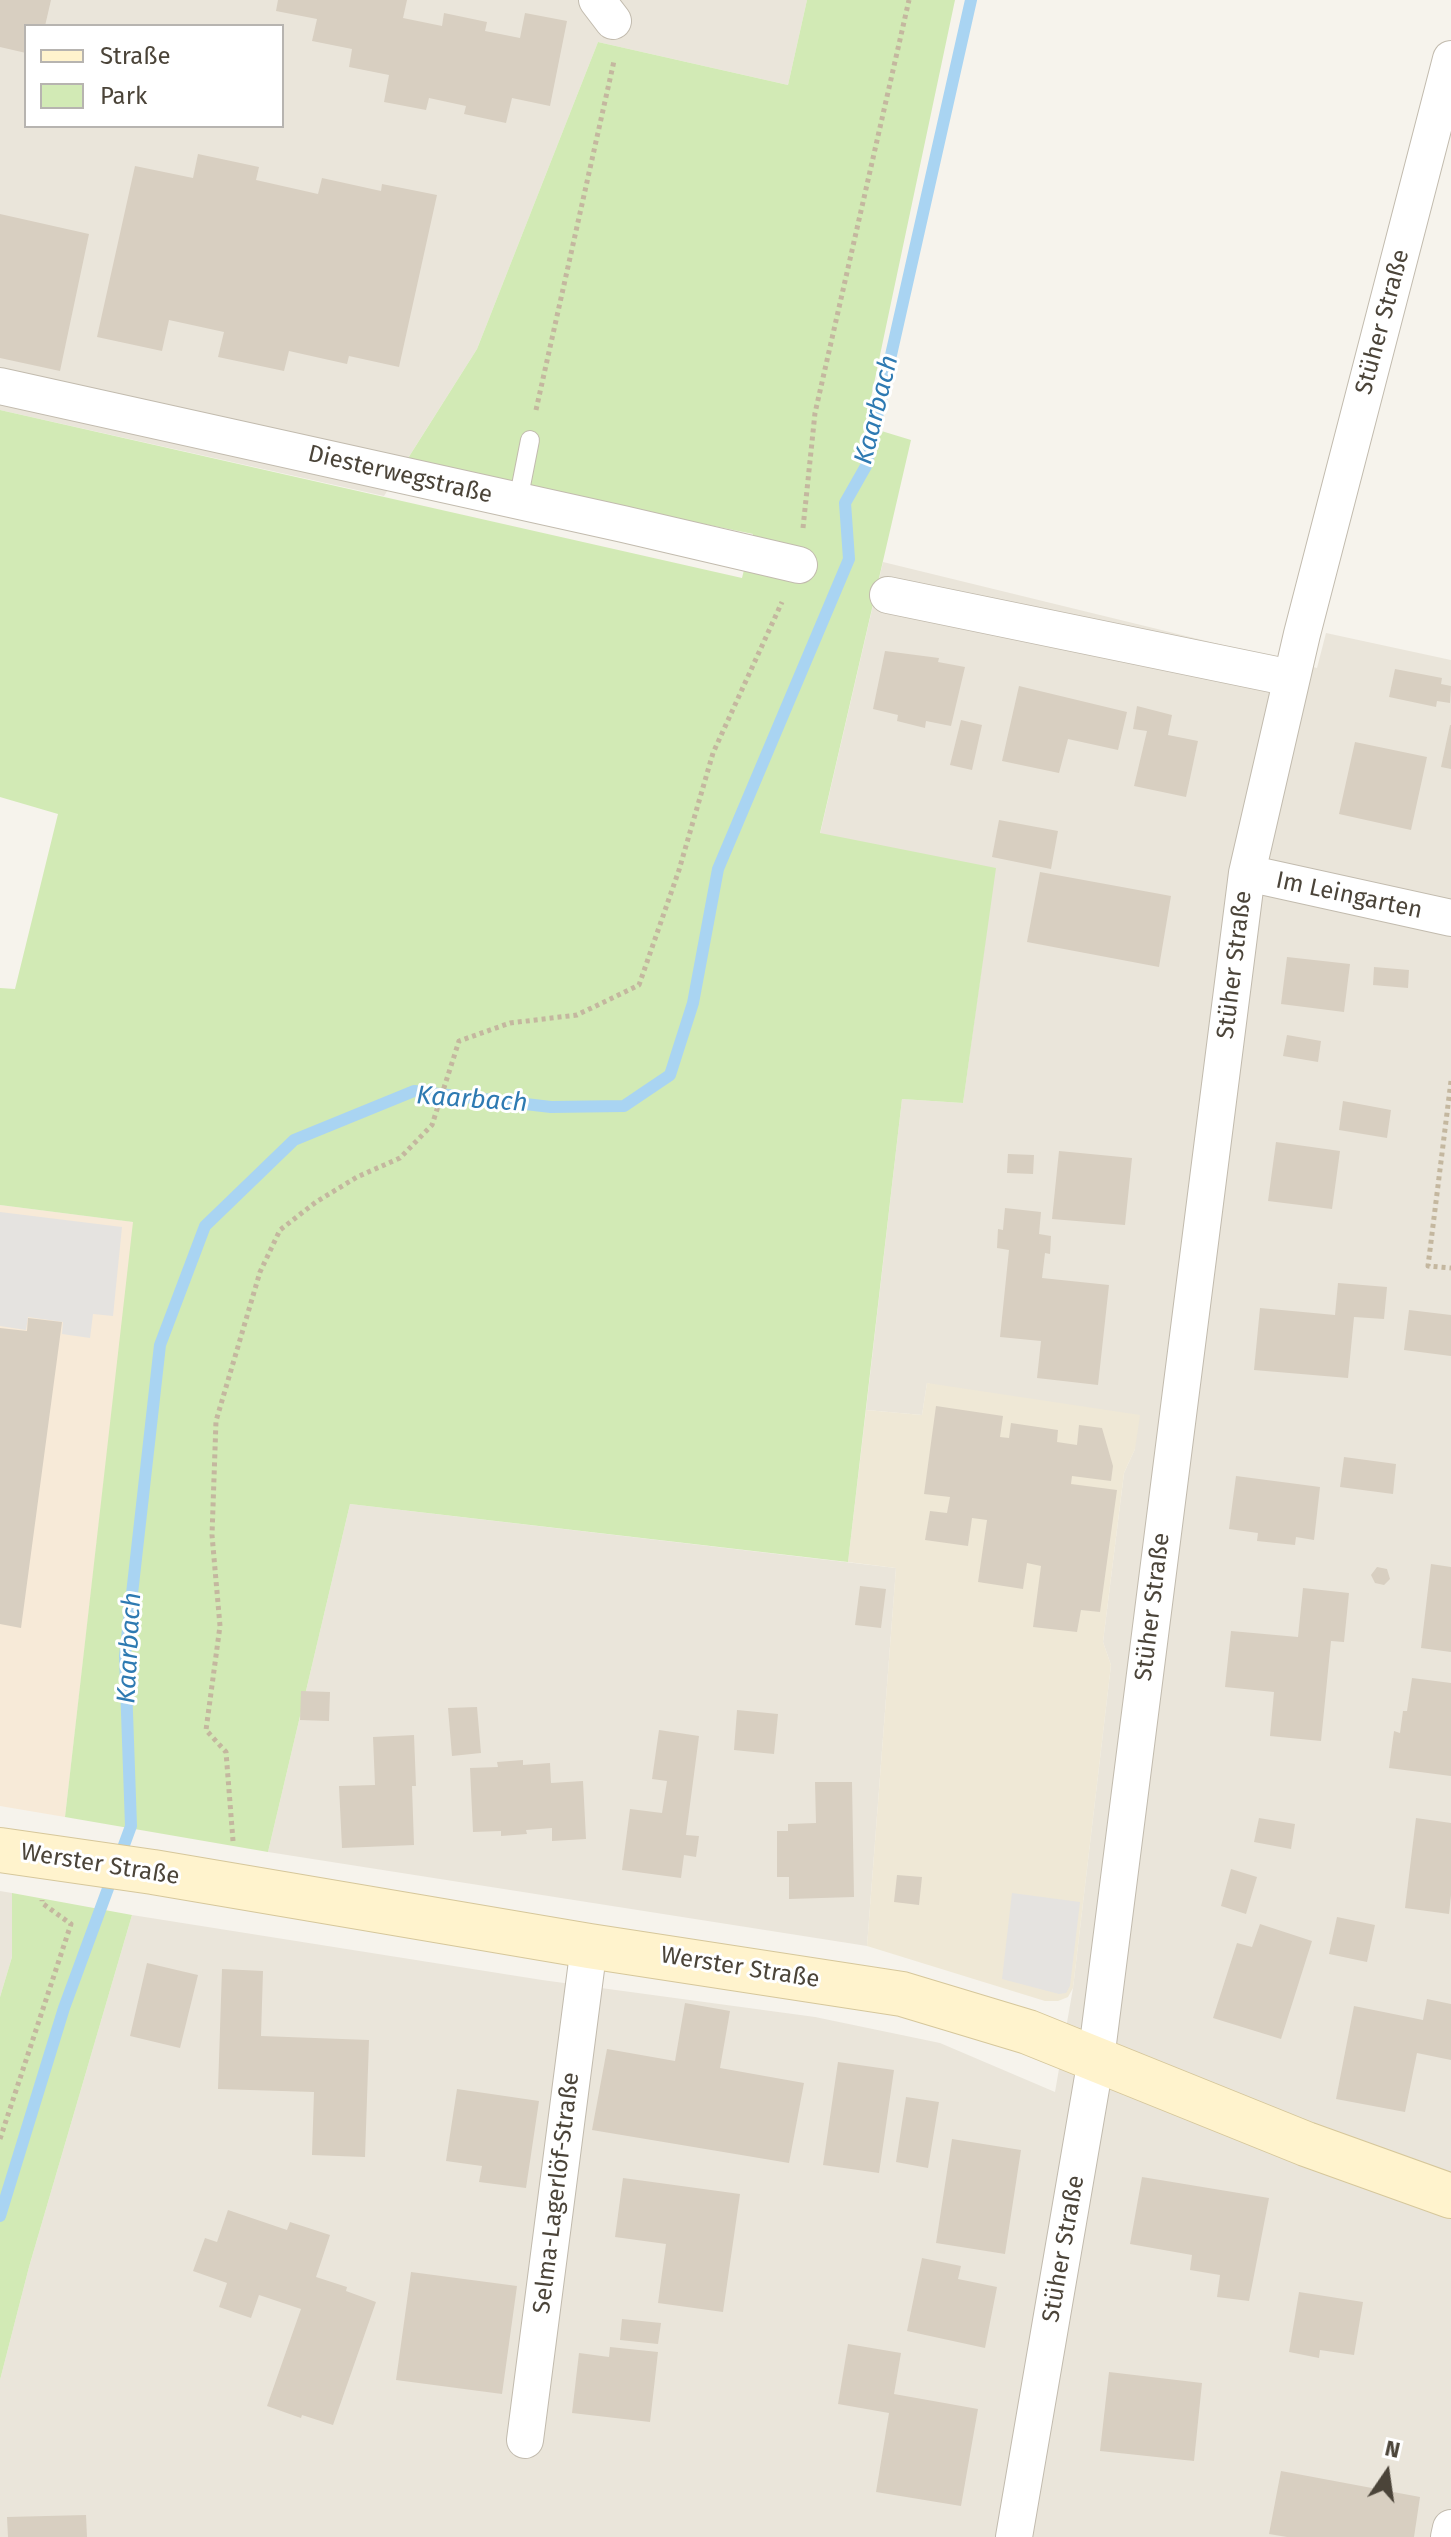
<!DOCTYPE html>
<html>
<head>
<meta charset="utf-8">
<style>
  body { margin:0 }
  #map { position:relative; width:1451px; height:2537px; overflow:hidden; background:#f6f3ec; font-family:"Fira Sans",sans-serif }
  canvas { display:block }
  .legend { position:absolute; left:24px; top:24px; width:260px; height:104px; box-sizing:border-box; background:#fff; border:2px solid #b7b4b0; margin:0; padding:10px 14px; list-style:none; font-size:24px; color:#4b4439 }
  .legend li { display:flex; align-items:center; gap:16px; height:40px }
  .legend b { width:40px; border:2px solid #b7b4b0 }
  .north { position:absolute; left:1347px; top:2433px; width:80px; height:80px; -webkit-text-stroke:6px #fff; paint-order:stroke; rotate:13deg; font-size:22px; font-weight:700; line-height:32px; text-align:center; color:#4b4439 }
  .north::after { content:''; display:block; margin:auto; width:28px; height:36px; background:#4b4439; clip-path:polygon(50% 0,100% 100%,50% 72%,0 100%) }
</style>
</head>
<body>
<div id="map">
<canvas width="1451" height="2537"></canvas>
<ul class="legend">
<li><b style="height:10px;background:#fff3cd"></b>Straße</li>
<li><b style="height:22px;background:#d2eab5"></b>Park</li>
</ul>
<div class="north">N</div>
</div>
<script>
const ctx = document.querySelector('canvas').getContext('2d');
ctx.lineJoin = 'round';
function paint(path, color) {
  ctx.fillStyle = color;
  ctx.fill(path, 'evenodd');
}
function poly(rows) {
  const path = new Path2D();
  for (const r of rows) {
    path.moveTo(r[0], r[1]);
    for (let i = 2; i < r.length; i += 2) path.lineTo(r[i], r[i + 1]);
  }
  return path;
}
function strokePath(path, color, width, dash) {
  ctx.strokeStyle = color;
  ctx.lineWidth = width;
  ctx.lineCap = dash ? 'butt' : 'round';
  ctx.setLineDash(dash || []);
  ctx.stroke(path);
}
function label(font, color, halo, rows, align = 'center') {
  ctx.font = font + ' "Fira Sans",sans-serif';
  ctx.lineWidth = 6;
  ctx.setLineDash([]);
  ctx.textBaseline = 'middle';
  ctx.strokeStyle = halo;
  ctx.fillStyle = color;
  for (const [text, x, y, turn = 0] of rows) {
    ctx.save();
    ctx.translate(x, y);
    ctx.rotate((+turn || 0) * Math.PI / 180);
    ctx.textAlign = isNaN(turn) ? turn : align;
    if (halo) ctx.strokeText(text, 0, 0);
    ctx.fillText(text, 0, 0);
    ctx.restore();
  }
}
const residential = poly([
  [0,0,807,0,788,85,598,42,477,349,384,496,0,410],
  [26,26,282,26,282,126,26,126],
  [883,562,1317,668,1326,633,1451,660,1451,2537,0,2537,0,2380,29,2267,132,1915,542,1980,815,2017,940,2043,1055,2092,1073,1988,1111,1665,1103,1642,1124,1473,1135,1449,927,1383,922,1415,866,1410,902,1099,963,1103,995,869,820,834],
  [350,1504,896,1568,867,1946,268,1852],
  [0,1891,12,1893,12,1957,0,1997]
]);
const commercial = poly([
  [0,1205,134,1222,65,1817,0,1806]
]);
const education = poly([
  [927,1383,1140,1415,1135,1449,1124,1473,1103,1642,1111,1665,1073,1988,1068,1997,1058,2001,1045,2001,867,1946,896,1568,848,1562,866,1410,922,1415]
]);
const green = poly([
  [807,0,955,0,865,426,911,440,820,833,996,868,963,1103,902,1099,848,1562,350,1504,268,1852,65,1817,133,1222,0,1205,0,988,15,989,58,814,0,797,0,410,742,578,753,534,405,463,477,349,598,42,788,85],
  [12,1893,132,1915,29,2267,0,2380,0,1997,12,1957]
]);
const parking = poly([
  [0,1212,122,1227,113,1316,93,1314,90,1338,62,1334,63,1322,28,1317,26,1330,0,1326],
  [1012,1893,1080,1902,1070,1986,1066,1993,1059,1994,1002,1979]
]);
const stream = poly([
  [0,2216,64,2008,131,1826,125,1656,160,1345,205,1226,294,1140,414,1091,551,1107,624,1106,670,1075,693,1003,718,869,849,559,845,503,866,466,971,0]
]);
const building = poly([
  [0,0,51,0,45,26,26,26,26,53,0,47],
  [278,0,407,0,403,18,442,26,444,13,487,22,485,31,520,38,525,13,567,21,550,106,512,98,506,123,464,114,466,106,429,98,426,110,384,102,389,75,349,67,352,49,312,41,317,19,276,11],
  [198,154,259,167,256,180,318,194,322,178,381,191,382,184,437,195,399,367,349,356,347,364,289,351,284,371,218,357,224,332,169,320,162,351,97,337,135,166,193,178],
  [0,214,89,234,60,371,0,358],
  [885,651,939,658,938,662,965,667,951,726,926,721,925,728,897,721,898,715,873,709],
  [1395,669,1442,678,1441,684,1451,686,1450,703,1437,701,1436,707,1389,697],
  [1019,686,1127,712,1118,750,1068,739,1059,773,1002,761],
  [1137,706,1172,715,1168,735,1198,741,1186,797,1134,786,1147,731,1133,729],
  [961,720,982,725,972,770,950,765],
  [1450,725,1451,725,1451,769,1441,767],
  [1355,742,1427,757,1411,830,1339,814],
  [999,820,1058,831,1051,869,992,857],
  [1040,872,1171,896,1159,967,1027,942],
  [1287,957,1350,964,1344,1012,1281,1004],
  [1374,967,1409,970,1408,988,1373,985],
  [1287,1035,1321,1041,1318,1062,1283,1056],
  [1343,1101,1391,1110,1387,1138,1339,1130],
  [1276,1142,1340,1151,1332,1209,1268,1201],
  [1059,1151,1132,1158,1125,1225,1052,1219],
  [1008,1154,1034,1155,1033,1174,1007,1173],
  [1005,1208,1041,1212,1039,1234,1051,1236,1050,1254,1045,1253,1042,1278,1109,1285,1098,1385,1037,1378,1041,1341,1000,1337,1009,1250,997,1248,998,1229,1003,1230],
  [1338,1283,1387,1287,1384,1319,1354,1317,1348,1378,1254,1370,1260,1308,1335,1315],
  [1409,1310,1451,1315,1451,1356,1404,1350],
  [28,1318,62,1322,21,1628,0,1624,0,1328,27,1331],
  [936,1406,1003,1416,1000,1437,1009,1438,1011,1423,1058,1430,1057,1442,1077,1445,1079,1425,1102,1428,1113,1466,1111,1481,1072,1476,1071,1484,1117,1490,1100,1612,1081,1610,1077,1632,1033,1627,1041,1566,1027,1563,1023,1589,978,1582,987,1520,972,1518,968,1546,925,1540,930,1511,947,1513,950,1497,924,1494],
  [1344,1457,1396,1464,1393,1494,1340,1487],
  [1236,1476,1320,1487,1314,1540,1296,1537,1295,1545,1257,1541,1258,1533,1229,1529],
  [1431,1564,1451,1567,1451,1652,1421,1648],
  [1377,1567,1387,1569,1390,1579,1384,1585,1375,1583,1371,1575],
  [860,1586,886,1589,881,1628,855,1625],
  [1303,1588,1349,1593,1344,1642,1331,1641,1321,1741,1270,1736,1274,1692,1225,1687,1231,1631,1298,1637],
  [1412,1678,1451,1683,1451,1776,1389,1768,1394,1731,1400,1733,1403,1711,1407,1711],
  [301,1691,330,1692,329,1721,300,1720],
  [477,1707,481,1753,452,1756,448,1708],
  [737,1710,778,1714,774,1754,734,1750],
  [659,1730,699,1736,686,1835,699,1836,696,1857,684,1855,681,1878,622,1870,630,1809,662,1813,667,1781,652,1779],
  [414,1735,416,1786,412,1786,414,1845,342,1848,339,1786,375,1785,373,1737],
  [523,1760,523,1765,550,1763,551,1783,583,1781,586,1839,552,1841,552,1828,526,1830,527,1834,501,1836,501,1831,473,1832,470,1768,498,1767,497,1762],
  [815,1782,852,1782,854,1897,789,1899,789,1877,777,1877,777,1831,788,1831,788,1824,816,1823],
  [1259,1818,1295,1824,1291,1849,1254,1842],
  [1416,1818,1451,1823,1451,1895,1449,1914,1405,1908],
  [1231,1869,1257,1877,1246,1914,1221,1906],
  [897,1875,922,1877,919,1905,894,1902],
  [1337,1917,1375,1925,1367,1962,1329,1954],
  [1260,1924,1312,1941,1281,2039,1213,2018,1237,1943,1252,1947],
  [147,1963,198,1975,180,2048,130,2036],
  [222,1969,263,1971,261,2036,369,2040,365,2157,312,2155,314,2092,218,2089],
  [1427,1999,1451,2004,1451,2060,1417,2053,1405,2112,1336,2099,1354,2006,1423,2020],
  [685,2003,730,2011,720,2068,804,2083,789,2163,592,2130,607,2049,675,2061],
  [838,2062,894,2070,879,2173,823,2165],
  [457,2089,539,2101,526,2188,479,2182,482,2166,446,2161],
  [906,2097,939,2102,928,2168,896,2162],
  [952,2139,1021,2150,1005,2254,936,2243],
  [1142,2177,1269,2198,1249,2301,1217,2297,1220,2275,1190,2270,1192,2255,1130,2244],
  [623,2178,740,2194,723,2312,658,2303,666,2244,615,2237],
  [228,2210,287,2230,290,2222,330,2235,316,2277,347,2287,346,2291,376,2302,333,2425,302,2415,301,2418,267,2406,301,2309,259,2295,251,2318,219,2307,227,2283,193,2271,205,2238,217,2242],
  [922,2258,961,2266,958,2279,997,2287,985,2348,907,2331],
  [411,2272,517,2286,502,2394,396,2380],
  [1299,2292,1363,2302,1354,2355,1320,2350,1319,2358,1289,2352],
  [622,2319,661,2323,658,2344,620,2340],
  [848,2344,901,2353,894,2394,978,2409,961,2506,876,2492,889,2413,838,2404],
  [610,2347,658,2352,650,2422,572,2413,579,2353,609,2357],
  [1109,2372,1202,2383,1194,2461,1100,2451],
  [1281,2471,1420,2497,1414,2537,1287,2537,1269,2534],
  [86,2515,87,2537,8,2537,7,2517]
]);
const path = poly([
  [536,410,614,61],
  [803,528,815,413,909,0],
  [1451,1081,1428,1266,1451,1268],
  [233,1841,226,1752,206,1730,220,1626,212,1535,216,1421,260,1272,280,1230,316,1202,357,1177,400,1158,432,1125,459,1041,510,1023,577,1015,639,985,679,870,713,753,782,602],
  [0,2139,71,1924,42,1903,42,1900]
]);
const lane = poly([
  [518,501,530,440]
]);
const street = poly([
  [597,0,613,21],
  [0,386,623,524,799,565],
  [888,595,1291,678],
  [1247,873,1451,918],
  [525,2440,589,1946],
  [1014,2537,1096,2059,1247,873,1302,634,1451,59],
  [1449,2537,1451,2528]
]);
const secondary = poly([
  [0,1850,153,1872,589,1946,902,1994,1028,2032,1306,2144,1451,2196]
]);
const streetNames = [
  ["Stüher Straße",1383,322,-75],
  ["Diesterwegstraße",400,475,13],
  ["Im Leingarten",1349,896,12],
  ["Stüher Straße",1235,965,-83],
  ["Stüher Straße",1153,1607,-83],
  ["Werster Straße",100,1865,9],
  ["Werster Straße",740,1968,9],
  ["Selma-Lagerlöf-Straße",557,2193,-83],
  ["Stüher Straße",1064,2249,-80]
];
const waterNames = [
  ["Kaarbach",877,410,-76],
  ["Kaarbach",472,1100,4],
  ["Kaarbach",130,1648,-87]
];
paint(residential, '#eae5da');
paint(commercial, '#f7ead8');
paint(education, '#efe8d6');
paint(green, '#d2eab5');
paint(parking, '#e5e3e0');
strokePath(stream, '#a9d4f2', 12);
paint(building, '#d8cfc1');
strokePath(lane, '#c2bbae', 20);
strokePath(street, '#c2bbae', 38);
strokePath(secondary, '#d6c79b', 46);
strokePath(path, '#c4b79f', 5, [4, 4]);
strokePath(lane, '#fff', 18);
strokePath(street, '#fff', 36);
strokePath(secondary, '#fff3cd', 44);
label('24px', '#4b4439', '#fff', streetNames);
label('italic 26px', '#2e7ab2', '#fff', waterNames);
</script>
</body>
</html>
